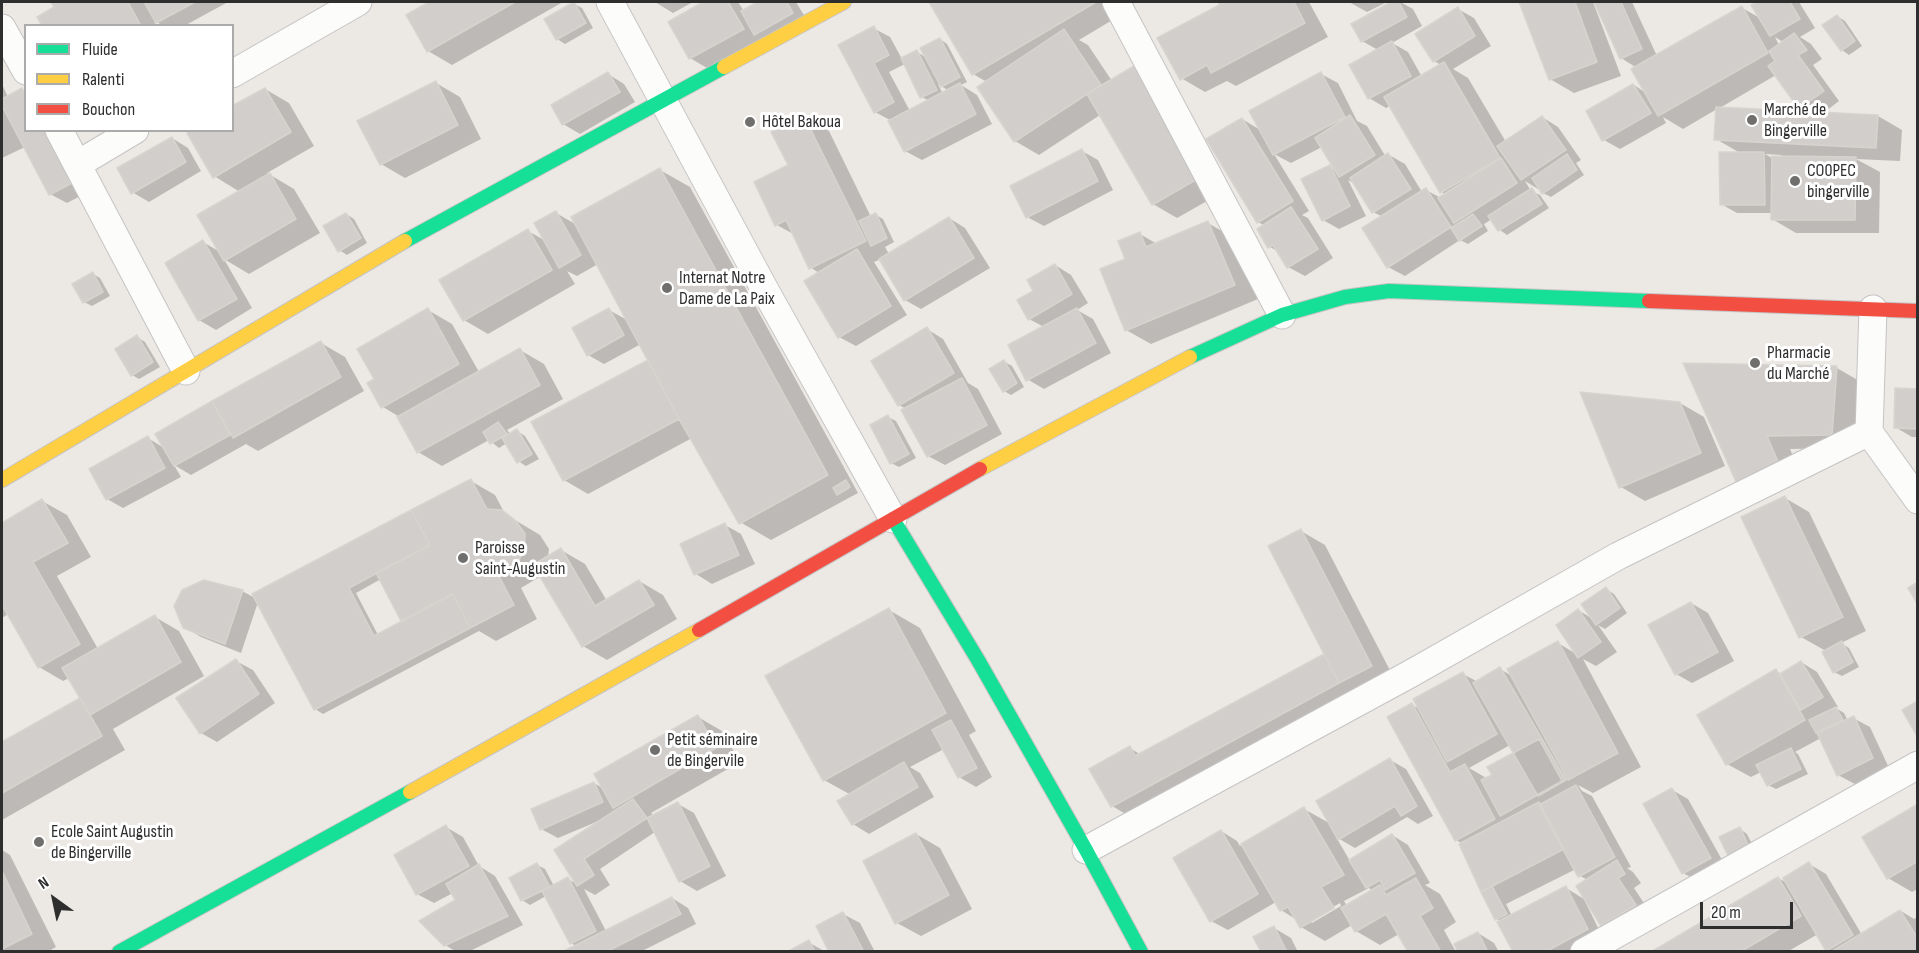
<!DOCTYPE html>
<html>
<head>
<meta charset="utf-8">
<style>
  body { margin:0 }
  #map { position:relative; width:1919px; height:953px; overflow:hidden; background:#ece8e4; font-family:"Sofia Sans Condensed",sans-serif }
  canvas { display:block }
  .frame { position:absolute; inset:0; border:3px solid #2e2e2e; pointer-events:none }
  .legend { position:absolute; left:24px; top:24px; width:210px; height:108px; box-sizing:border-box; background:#fff; border:2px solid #ababab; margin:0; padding:8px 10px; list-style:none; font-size:18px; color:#2e2e2e }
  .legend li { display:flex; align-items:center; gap:12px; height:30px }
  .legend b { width:30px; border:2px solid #ababab }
  .north { position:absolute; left:24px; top:869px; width:60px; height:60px; -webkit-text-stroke:4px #fff; paint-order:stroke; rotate:327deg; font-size:16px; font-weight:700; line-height:24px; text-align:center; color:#2e2e2e }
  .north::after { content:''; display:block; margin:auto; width:21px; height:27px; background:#2e2e2e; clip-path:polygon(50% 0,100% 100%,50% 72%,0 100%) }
  .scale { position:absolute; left:1700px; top:902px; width:93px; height:27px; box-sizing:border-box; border:3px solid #2e2e2e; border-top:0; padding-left:8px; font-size:18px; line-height:21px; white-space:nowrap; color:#2e2e2e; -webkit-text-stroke:4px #fff; paint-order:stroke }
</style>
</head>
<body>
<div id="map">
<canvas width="1919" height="953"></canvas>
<div class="frame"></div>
<ul class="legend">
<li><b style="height:8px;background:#16e098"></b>Fluide</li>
<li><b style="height:8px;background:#ffcf43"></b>Ralenti</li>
<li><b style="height:8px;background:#f24e42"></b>Bouchon</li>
</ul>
<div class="north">N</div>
<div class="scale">20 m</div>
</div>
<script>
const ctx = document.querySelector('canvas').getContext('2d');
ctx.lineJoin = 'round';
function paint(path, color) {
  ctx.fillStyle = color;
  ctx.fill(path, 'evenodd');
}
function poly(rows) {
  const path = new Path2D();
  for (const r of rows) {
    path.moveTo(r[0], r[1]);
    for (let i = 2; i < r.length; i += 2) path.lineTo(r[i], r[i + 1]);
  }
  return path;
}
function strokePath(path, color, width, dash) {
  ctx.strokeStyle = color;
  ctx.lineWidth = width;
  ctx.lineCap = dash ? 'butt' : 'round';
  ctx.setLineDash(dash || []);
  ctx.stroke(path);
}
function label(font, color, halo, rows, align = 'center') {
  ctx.font = font + ' "Sofia Sans Condensed",sans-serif';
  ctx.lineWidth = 6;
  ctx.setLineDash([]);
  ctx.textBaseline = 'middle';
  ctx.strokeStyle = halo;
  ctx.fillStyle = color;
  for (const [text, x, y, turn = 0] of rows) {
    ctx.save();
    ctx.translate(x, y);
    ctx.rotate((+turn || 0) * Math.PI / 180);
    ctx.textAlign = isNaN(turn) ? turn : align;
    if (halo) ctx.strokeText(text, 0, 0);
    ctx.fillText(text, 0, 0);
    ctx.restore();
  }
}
const shadow = poly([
  [53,2,228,2,184,26,163,26,154,20,156,26,44,26,56,8],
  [432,2,563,2,452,65,428,51,408,16],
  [655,2,693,2,673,13],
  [706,2,738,2,744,11,761,2,796,2,808,22,707,68,690,58,670,22],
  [931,2,1111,2,1119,16,1079,40,1088,45,1112,81,1134,68,1159,82,1223,192,1177,218,1153,204,1100,115,1039,155,1015,141,987,82,973,74],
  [1216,2,1309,2,1328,37,1236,86,1227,81,1205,92,1181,78,1222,5],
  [1349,2,1387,2,1367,12],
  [1394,2,1400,2,1413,9,1422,26,1392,43,1408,52,1422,77,1441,65,1434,61,1458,9,1474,18,1491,46,1453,69,1468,78,1506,142,1542,117,1558,127,1581,160,1576,163,1584,175,1551,197,1543,193,1540,188,1538,189,1525,181,1531,191,1540,195,1549,208,1507,235,1500,230,1492,219,1484,224,1488,231,1468,244,1460,240,1405,276,1388,267,1383,217,1373,212,1357,185,1348,180,1366,216,1339,229,1323,220,1329,166,1337,171,1322,147,1291,163,1274,154,1309,211,1302,215,1308,218,1333,258,1305,276,1288,267,1279,252,1270,247,1259,230,1265,226,1258,222,1242,119,1262,131,1321,74,1338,83,1357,121,1367,126,1386,157,1389,155,1405,164,1422,192,1426,190,1441,198,1446,194,1441,192,1391,105,1386,108,1369,98,1351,65,1378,50,1362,41,1353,24],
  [1521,2,1593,2,1621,76,1574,93,1550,79],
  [1596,2,1632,2,1657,56,1742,8,1762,19,1754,6,1760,2,1799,2,1815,28,1800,37,1811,44,1822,59,1813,65,1839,101,1822,114,1878,116,1902,130,1900,161,1856,159,1880,172,1879,233,1796,233,1772,219,1772,213,1737,213,1721,204,1740,153,1716,139,1717,109,1683,129,1663,117,1666,123,1620,149,1604,140,1634,85,1646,93,1637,68,1621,58],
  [1775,37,1783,42,1779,45],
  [1776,75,1800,108,1808,113,1718,109],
  [1765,154,1782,155,1781,158,1772,158],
  [574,4,582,8,593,28,565,44,557,39,546,20],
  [1837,16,1845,21,1862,46,1849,55,1842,50],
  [873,28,890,37,902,59,917,52,927,58,940,39,947,44,967,82,961,85,977,95,992,124,922,160,905,151,890,120,875,112,840,45],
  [905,64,922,97,929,101,910,111,889,72],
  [938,84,949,91,943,94],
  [608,74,624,84,635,102,580,134,563,124],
  [436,83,460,97,481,139,405,178,381,164],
  [2,84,8,97,21,89,26,92,26,130,55,130,88,192,67,203,50,194,25,147,2,158],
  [265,89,289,103,314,146,267,173,294,189,320,233,249,274,224,259,252,308,216,330,199,320,167,264,203,242,220,252,240,192,214,176,232,130],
  [804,117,829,131,871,217,876,215,883,219,894,242,885,247,889,254,949,218,965,228,990,268,921,309,905,300,881,259,874,262,907,315,856,346,839,337,819,273,810,267,795,235,777,225,790,166],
  [172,138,188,148,201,171,149,202,132,192],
  [1082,151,1098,160,1113,190,1044,226,1027,217],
  [660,170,690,187,858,493,771,540,740,522,692,438,588,494,564,480,650,361,641,344,604,364,588,355,609,310,629,321,598,264,577,276,567,271,575,284,488,334,464,320,528,231,546,241,556,213,577,225],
  [346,214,354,219,367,243,347,255,339,250],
  [1208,223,1232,237,1258,299,1151,344,1126,330,1127,259,1140,234,1157,244],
  [1055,265,1071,275,1088,303,1077,310,1093,319,1111,353,1044,389,1027,379,1044,327,1029,319,1035,291],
  [93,274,100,278,110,296,92,306,84,302],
  [428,310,452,324,479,372,520,350,544,364,563,399,507,430,511,435,517,431,525,436,539,459,526,466,518,461,507,443,499,448,489,440,442,466,418,452,398,416,383,407,376,379],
  [927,329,943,339,968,383,978,389,1002,434,945,465,928,456,906,409,899,405],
  [137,337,145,342,160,367,139,379,132,375],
  [321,343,345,357,364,391,258,451,246,444,191,475,174,465,181,477,123,508,107,499,148,438,164,448,213,403],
  [1005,362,1012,366,1024,387,1011,395,1004,391],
  [1686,365,1837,368,1861,382,1856,448,1790,449,1802,477,1763,497],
  [1918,390,1918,437,1912,437,1895,427],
  [1680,403,1704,417,1725,466,1645,501,1621,487],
  [888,417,896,421,916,458,899,467,891,463],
  [471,481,495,495,505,514,540,535,549,549,548,557,561,550,585,564,607,601,639,581,663,595,677,619,607,660,583,646,541,576,521,588,537,619,496,641,479,631,323,714,315,709,258,602,241,653,201,637,184,627,242,591,257,599],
  [381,579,404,621,378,635,356,593],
  [1785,498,1809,512,1866,631,1841,643,1849,648,1859,667,1842,676,1834,672,1826,651,1801,637],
  [42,501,67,515,91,557,57,576,98,649,155,617,179,631,204,676,113,729,125,750,2,820,2,744,82,698,69,678,63,681,39,667,8,614,2,618,2,524],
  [725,525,741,534,755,564,712,584,696,574,682,545],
  [1301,531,1325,545,1395,680,1136,820,1112,806,1130,748,1141,755,1326,654],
  [1606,589,1614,594,1627,613,1605,629,1598,625,1617,652,1596,666,1583,659,1641,767,1593,793,1578,785,1582,791,1592,796,1631,867,1627,868,1633,872,1641,883,1634,888,1651,914,1619,935,1603,925,1578,887,1588,880,1580,876,1576,869,1506,904,1512,916,1566,888,1584,899,1603,938,1578,952,1515,952,1502,922,1497,919,1463,844,1456,840,1412,705,1420,709,1463,674,1478,682,1500,669,1512,676,1558,643,1578,655,1578,610,1593,619],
  [1510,745,1515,753,1494,776,1488,779,1469,768],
  [1691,603,1708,613,1734,661,1692,683,1676,674],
  [889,610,920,628,976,731,969,735,992,777,976,787,959,777,944,749,910,767,920,773,934,797,869,834,853,824,851,795,824,780],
  [236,661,253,670,275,703,217,742,201,733],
  [1801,662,1817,672,1838,707,1836,708,1844,713,1848,721,1853,718,1870,727,1889,768,1855,784,1838,775,1821,738,1795,752,1798,754,1808,774,1776,789,1768,785,1761,772,1751,777,1727,764,1776,671,1782,674],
  [698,717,722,731,740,762,651,813,654,816,678,804,694,813,726,876,697,891,680,881,655,832,600,869,610,885,595,895,584,889,606,931,672,898,688,908,696,924,640,952,565,952,576,946,571,943,546,896,530,905,522,900,537,865,545,869,554,886,568,879,578,885,556,851,601,821,601,820,558,838,541,829,594,783,604,789],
  [1390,760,1406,769,1433,816,1418,824,1407,817,1355,848,1336,837,1350,861,1392,835,1408,845,1430,883,1425,885,1440,894,1456,922,1444,930,1456,952,1410,952,1399,934,1380,945,1356,931,1352,925,1325,941,1301,927,1297,920,1281,910,1276,902,1228,930,1211,921,1221,831,1237,841,1240,846,1304,809,1331,824],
  [1369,888,1373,891,1347,906,1344,901],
  [1340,903,1341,906,1312,923,1310,920],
  [1672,790,1688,799,1726,867,1700,882,1683,873],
  [1918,806,1918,889,1912,892,1888,878],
  [446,827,463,837,479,866,495,876,523,925,468,952,457,952,445,945,457,900,453,893,434,903,417,894],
  [1740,829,1747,834,1755,850,1721,838],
  [916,834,940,848,972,909,921,936,897,923],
  [2,850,10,855,56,947,47,952,2,952],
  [1809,864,1826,874,1862,935,1901,911,1914,919,1918,917,1918,952,1830,952,1827,950,1818,934,1787,952,1654,952,1778,878,1789,884],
  [843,914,860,923,875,952,831,952],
  [1274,928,1291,938,1298,952,1262,952],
  [1478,933,1494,943,1499,952,1460,952],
  [808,942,826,952,790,952]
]);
const building = poly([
  [51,2,128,2,141,26,42,26,37,17,54,7,51,2],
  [144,2,195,2,156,23,144,2],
  [429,2,515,2,427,52,406,15,429,2],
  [574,2,586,23,556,40,544,19,574,2],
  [703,2,728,2,744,29,689,59,668,22,703,2],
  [758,2,787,2,793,13,754,35,741,11,758,2],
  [929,2,1096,2,972,75,929,2],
  [1225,2,1294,2,1305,23,1211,73,1207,65,1180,80,1157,38,1225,2],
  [1391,2,1399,2,1407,17,1361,42,1351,24,1391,2],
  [1519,2,1575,2,1597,62,1549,80,1519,2],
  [1594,2,1621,2,1642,49,1620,59,1594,2],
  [1757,2,1790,2,1800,19,1770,36,1751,5,1757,2],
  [1742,6,1768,53,1658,116,1631,69,1742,6],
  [1458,7,1475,36,1433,62,1415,34,1458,7],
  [1837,15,1855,41,1841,51,1822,25,1837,15],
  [874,26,889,55,874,63,894,102,874,113,838,45,874,26],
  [1064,29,1101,85,1014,142,977,87,1064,29],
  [1794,33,1807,50,1798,55,1824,91,1799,109,1768,66,1775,61,1769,51,1794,33],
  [940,38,960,77,941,87,920,48,940,38],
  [1392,41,1411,76,1368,99,1349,65,1392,41],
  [917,50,937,90,920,98,901,58,917,50],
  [1444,62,1500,158,1440,193,1384,97,1444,62],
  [1134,66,1199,178,1152,205,1087,94,1134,66],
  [608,72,620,92,562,125,551,105,608,72],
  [1321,72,1345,117,1273,155,1249,111,1321,72],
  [436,81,458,125,380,165,357,121,436,81],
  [960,83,976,114,904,152,888,121,960,83],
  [1633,84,1651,113,1602,141,1586,111,1633,84],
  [22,88,26,95,26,130,44,130,72,183,49,195,2,106,2,99,22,88],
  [265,88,291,132,213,178,187,133,190,130,232,130,232,106,265,88],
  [1716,107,1878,115,1876,148,1714,140,1716,107],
  [1350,115,1375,155,1339,177,1315,138,1350,115],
  [804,116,866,241,809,269,786,220,775,226,754,182,788,165,771,132,804,116],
  [1542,116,1566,150,1521,180,1497,146,1542,116],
  [1242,118,1293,201,1257,223,1206,139,1242,118],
  [172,137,186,162,131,194,117,168,172,137],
  [1082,149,1098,181,1026,218,1010,186,1082,149],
  [1719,152,1764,152,1765,205,1720,205,1719,152],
  [1388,153,1411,189,1372,213,1350,178,1388,153],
  [1567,154,1577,170,1542,194,1532,178,1567,154],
  [1772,156,1856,157,1855,220,1771,220,1772,156],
  [1501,158,1517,183,1454,223,1438,198,1501,158],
  [1330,165,1350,206,1322,221,1301,179,1330,165],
  [660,168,828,475,739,524,679,419,571,217,660,168],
  [270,173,296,219,224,261,197,215,270,173],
  [1426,188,1451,227,1387,268,1362,228,1426,188],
  [1532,188,1542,204,1498,231,1488,216,1532,188],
  [1291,207,1318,249,1287,268,1273,245,1268,248,1257,229,1291,207],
  [556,211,581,255,559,268,534,223,556,211],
  [346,213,361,238,338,252,323,226,346,213],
  [876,213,887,238,871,246,859,221,876,213],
  [1473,214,1482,226,1459,241,1451,228,1473,214],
  [949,217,974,258,904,301,879,259,949,217],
  [1208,221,1235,285,1125,331,1100,269,1125,259,1118,241,1140,232,1146,247,1208,221],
  [528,229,552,270,463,321,439,280,528,229],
  [203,240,237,299,198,321,165,263,203,240],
  [857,249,891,306,838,338,804,281,857,249],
  [1055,264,1072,294,1028,320,1017,300,1033,291,1027,280,1055,264],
  [93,272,103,292,83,303,72,284,93,272],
  [428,308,459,364,381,408,367,383,374,379,357,349,428,308],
  [609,308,624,335,587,356,572,328,609,308],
  [1077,308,1096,343,1026,381,1008,345,1077,308],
  [927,327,954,373,898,406,871,361,927,327],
  [137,335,153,362,131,376,115,349,137,335],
  [321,341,341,377,233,438,212,401,321,341],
  [520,348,540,385,417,453,397,417,520,348],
  [648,360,679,419,563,481,531,422,648,360],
  [1004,360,1017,383,1003,392,989,369,1004,360],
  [1683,363,1837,366,1832,435,1767,436,1779,464,1737,484,1683,363],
  [962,378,987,425,927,457,901,410,962,378],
  [1895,388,1918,389,1918,429,1894,428,1895,388],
  [1580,392,1680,402,1701,453,1619,488,1580,392],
  [212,401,230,435,174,466,155,434,212,401],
  [888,415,909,454,890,464,870,425,888,415],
  [498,422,507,434,490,444,483,432,498,422],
  [517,429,532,454,517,463,502,438,517,429],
  [148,436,165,468,106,500,89,469,148,436],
  [471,479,487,509,502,510,515,520,525,534,524,551,516,565,498,574,514,605,470,628,453,594,401,621,376,573,430,545,411,510,471,479],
  [846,480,850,487,837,495,833,488,846,480],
  [1785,496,1843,617,1799,638,1741,517,1785,496],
  [42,499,68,543,33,562,80,644,38,668,2,605,2,523,42,499],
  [411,510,430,545,349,588,374,636,453,594,470,628,314,710,252,594,411,510],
  [725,523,739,555,694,575,680,544,725,523],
  [1301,529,1372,666,1339,683,1268,546,1301,529],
  [561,548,595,606,639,580,654,605,582,647,533,565,561,548],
  [204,580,243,590,225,644,183,628,174,606,182,590,204,580],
  [1918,582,1918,605,1908,588,1918,582],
  [1606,587,1620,608,1596,625,1581,604,1606,587],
  [1691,602,1718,652,1675,675,1648,625,1691,602],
  [889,608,946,713,823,781,765,676,889,608],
  [1578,609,1601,642,1578,658,1556,625,1578,609],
  [155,615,181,662,90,715,62,668,155,615],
  [1558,641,1618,753,1568,780,1507,669,1558,641],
  [1842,641,1853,662,1833,673,1822,652,1842,641],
  [1324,654,1339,683,1111,807,1089,769,1130,746,1135,756,1324,654],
  [236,659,259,694,200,734,176,698,236,659],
  [1801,661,1823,697,1801,710,1780,674,1801,661],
  [1500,667,1566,780,1538,796,1473,683,1500,667],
  [1776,669,1805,720,1726,765,1697,715,1776,669],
  [1463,672,1497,734,1447,762,1413,699,1463,672],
  [80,698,102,736,2,793,2,742,80,698],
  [1918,701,1918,738,1902,710,1918,701],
  [1412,703,1450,772,1465,764,1495,819,1455,841,1387,717,1412,703],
  [1836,707,1843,720,1816,733,1809,720,1836,707],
  [698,715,716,748,613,808,594,774,698,715],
  [1854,716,1873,758,1837,776,1817,733,1854,716],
  [951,720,977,768,958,778,932,730,951,720],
  [1539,739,1562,781,1500,816,1481,780,1492,775,1487,767,1539,739],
  [1791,748,1801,769,1767,786,1756,765,1791,748],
  [1390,758,1417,806,1401,816,1395,806,1338,840,1316,801,1390,758],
  [904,762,918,787,852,825,837,801,904,762],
  [594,782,603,802,540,830,531,809,594,782],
  [1576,785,1615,857,1578,877,1539,805,1576,785],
  [1672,788,1711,858,1682,874,1643,804,1672,788],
  [633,799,647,818,584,859,594,875,577,886,554,850,633,799],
  [678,802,710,866,679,882,647,818,678,802],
  [1539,802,1564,849,1481,892,1459,844,1539,802],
  [1918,804,1918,861,1887,879,1862,837,1918,804],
  [1304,807,1344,875,1321,887,1334,908,1300,928,1288,907,1280,911,1241,844,1304,807],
  [446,825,469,866,416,895,394,855,446,825],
  [1740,827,1748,845,1728,856,1719,837,1740,827],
  [1221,830,1258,894,1210,922,1173,858,1221,830],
  [916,833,949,895,895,924,863,861,916,833],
  [1392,834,1415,873,1385,890,1380,880,1366,888,1349,860,1392,834],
  [1617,860,1625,874,1618,878,1636,905,1601,926,1576,886,1617,860],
  [1809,862,1853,935,1826,951,1783,878,1809,862],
  [537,863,550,887,521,901,509,878,537,863],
  [479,864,508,916,444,946,419,921,455,900,446,884,479,864],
  [2,871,32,934,2,949,2,871],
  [568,877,596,931,570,944,542,891,568,877],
  [1778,877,1801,916,1740,952,1651,952,1778,877],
  [1416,878,1433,908,1420,916,1441,952,1408,952,1386,914,1355,932,1341,908,1380,885,1386,895,1416,878],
  [1492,886,1507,914,1495,920,1481,892,1492,886],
  [1566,886,1588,929,1545,952,1513,952,1497,922,1566,886],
  [672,897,681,914,606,952,562,952,672,897],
  [1900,910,1918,939,1918,952,1831,952,1900,910],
  [843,912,864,952,829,952,816,926,843,912],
  [1274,926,1287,952,1261,952,1253,937,1274,926],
  [1478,932,1488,952,1458,952,1454,944,1478,932],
  [809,940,815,952,787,952,809,940]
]);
const street = poly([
  [610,2,765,290,893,519],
  [1116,2,1282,315],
  [2,28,26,71],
  [232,74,358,2],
  [59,130,186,371],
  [78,164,135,130],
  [1873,309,1869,432,1918,500],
  [1086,850,1410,674,1618,556,1869,432],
  [1584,952,1918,765]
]);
const fast = poly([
  [405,241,724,67],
  [1190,357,1282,315,1345,297,1389,291,1649,301],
  [893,519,978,660,1086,850,1141,952],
  [119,952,410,792]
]);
const slow = poly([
  [724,67,844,2],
  [980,469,1190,357],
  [2,480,405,241],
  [410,792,699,630]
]);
const jam = poly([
  [1649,301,1918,311],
  [699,630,980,469]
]);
const markers = [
  [1752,120,6,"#706f6e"],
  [750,122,6,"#706f6e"],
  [1795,181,6,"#706f6e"],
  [667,288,6,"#706f6e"],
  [1755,363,6,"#706f6e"],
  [463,558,6,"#706f6e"],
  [655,750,6,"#706f6e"],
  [39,842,6,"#706f6e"]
];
const poiNames = [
  ["Marché de",1764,110],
  ["Bingerville",1764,131],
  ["Hôtel Bakoua",762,122],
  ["CO0PEC",1807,171],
  ["bingerville",1807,192],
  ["Internat Notre",679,278],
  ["Dame de La Paix",679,299],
  ["Pharmacie",1767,353],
  ["du Marché",1767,374],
  ["Paroisse",475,548],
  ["Saint-Augustin",475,569],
  ["Petit séminaire",667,740],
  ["de Bingervile",667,761],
  ["Ecole Saint Augustin",51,832],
  ["de Bingerville",51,853]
];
paint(shadow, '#0003');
paint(building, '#d1cecb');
strokePath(building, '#d7d4d0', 1.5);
strokePath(street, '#c5c4c5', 29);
strokePath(fast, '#c5c4c5', 16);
strokePath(slow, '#c5c4c5', 16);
strokePath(jam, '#c5c4c5', 16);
strokePath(street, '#fcfcfb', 27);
strokePath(fast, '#16e098', 14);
strokePath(slow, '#ffcf43', 14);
strokePath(jam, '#f24e42', 14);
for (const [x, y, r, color] of markers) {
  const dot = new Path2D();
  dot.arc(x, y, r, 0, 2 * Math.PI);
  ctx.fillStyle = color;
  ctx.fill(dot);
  strokePath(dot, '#fff', 2);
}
label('18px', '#2e2e2e', '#fff', poiNames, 'left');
</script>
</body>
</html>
